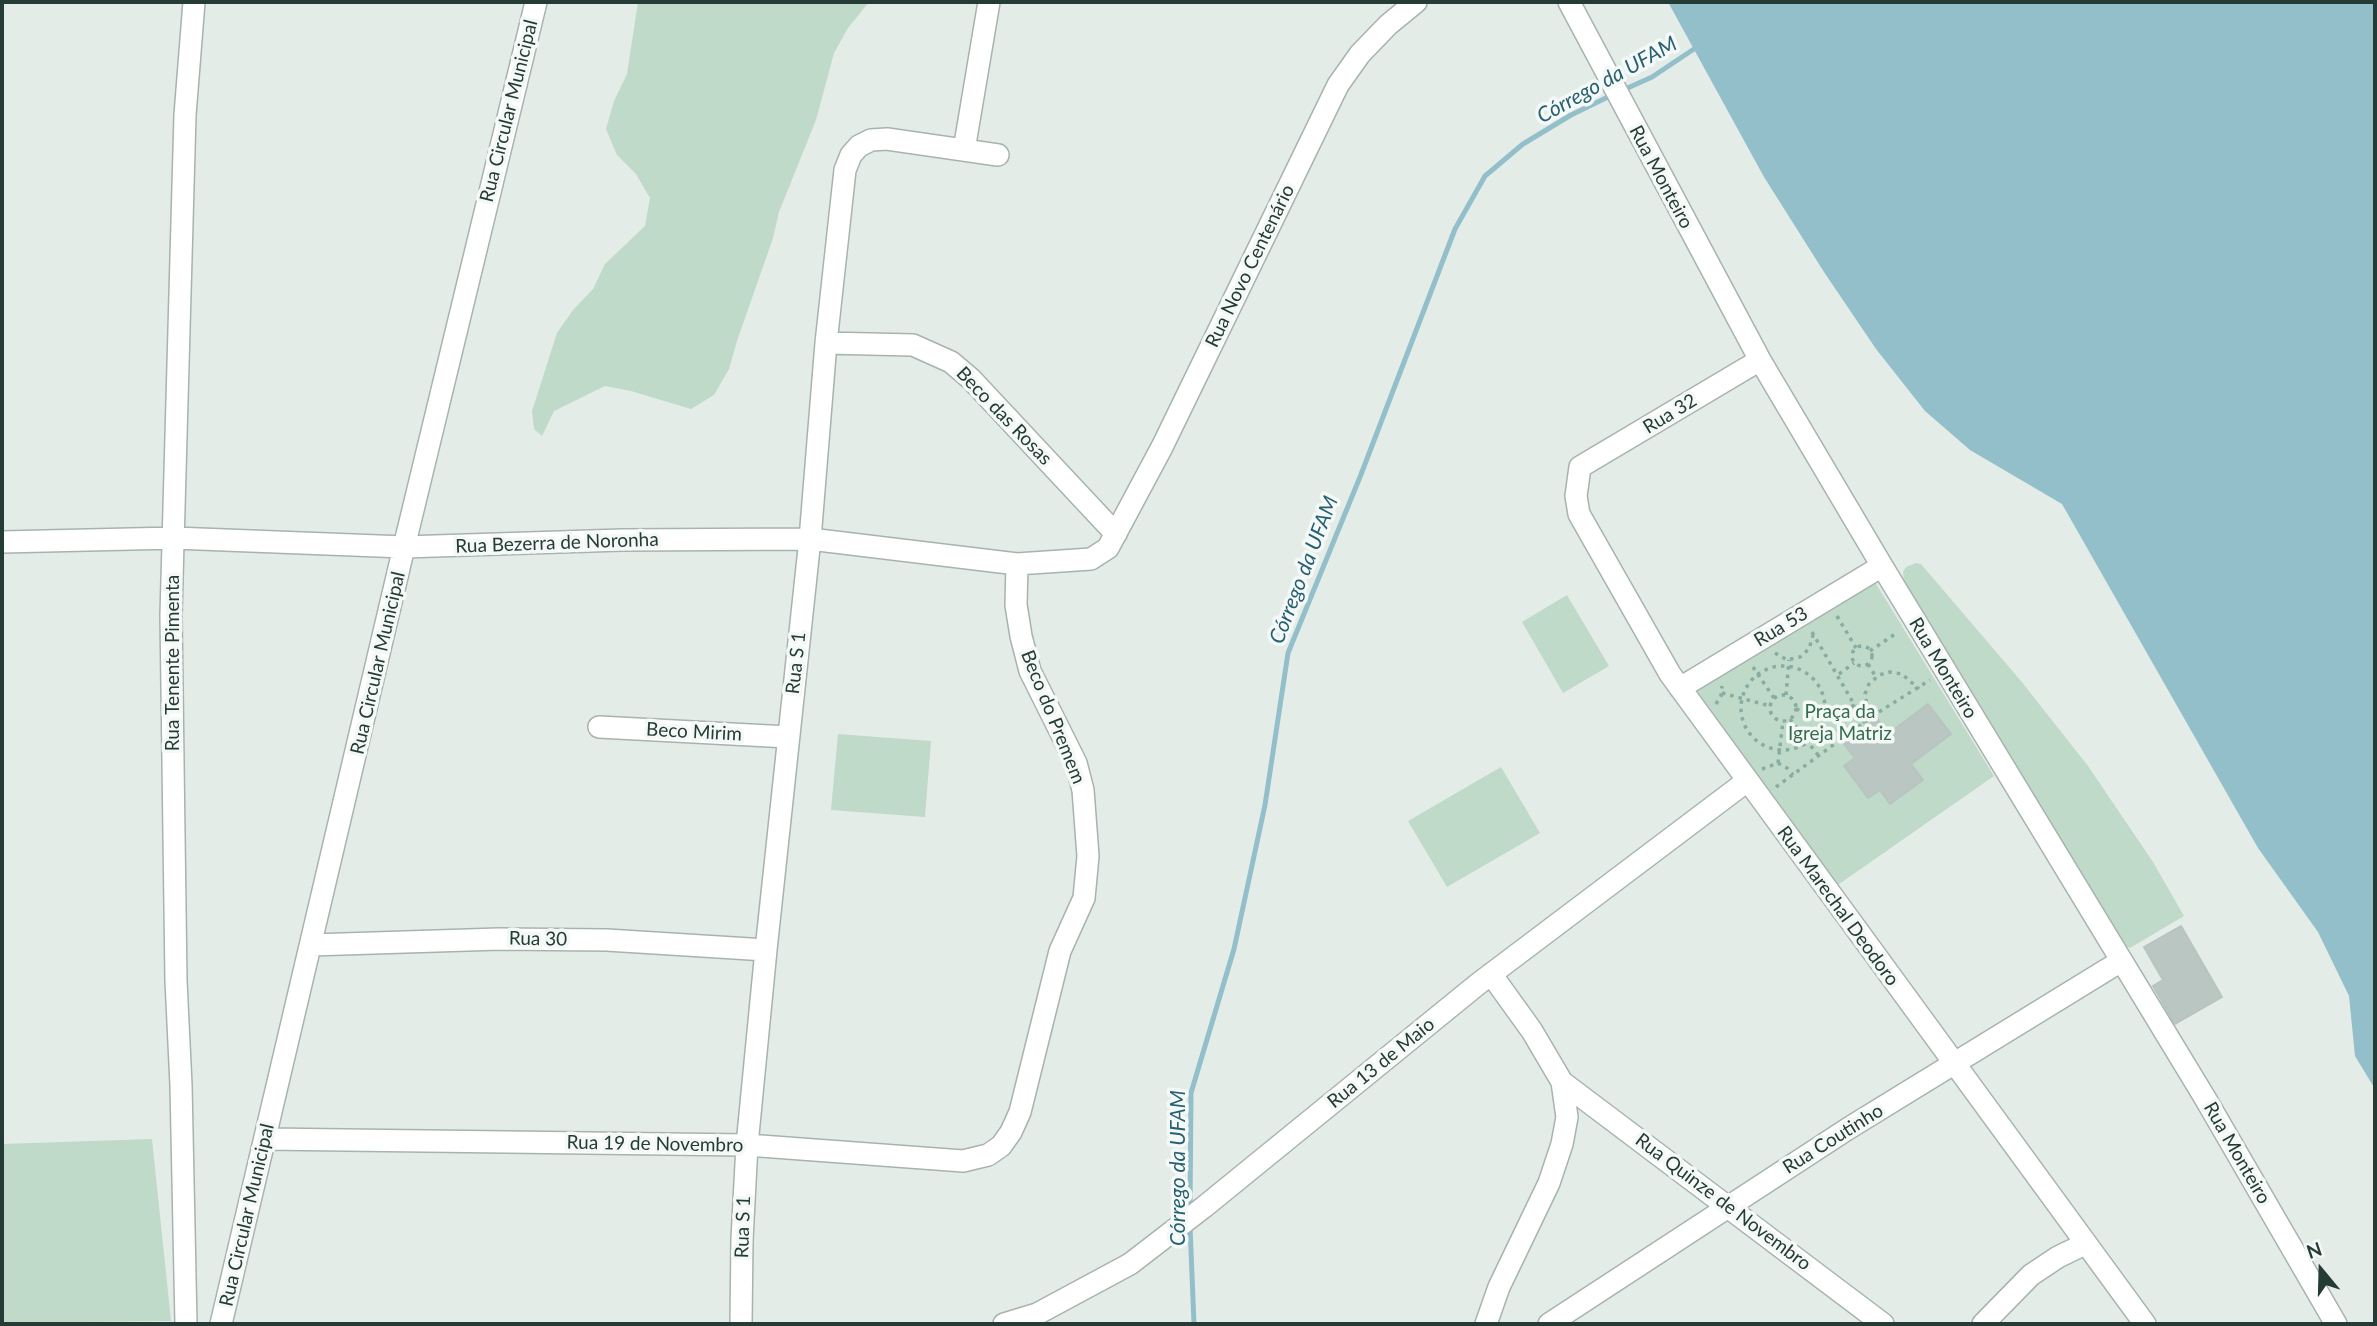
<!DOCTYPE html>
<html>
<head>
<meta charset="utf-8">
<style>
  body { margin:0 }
  #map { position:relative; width:2377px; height:1326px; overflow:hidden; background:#e4ece8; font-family:Lato,sans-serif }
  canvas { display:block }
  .frame { position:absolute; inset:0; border:4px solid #253b36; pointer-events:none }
  .north { position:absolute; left:2286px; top:1235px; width:70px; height:70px; -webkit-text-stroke:5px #f4f8f6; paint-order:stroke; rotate:341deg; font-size:19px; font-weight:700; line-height:28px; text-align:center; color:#253b36 }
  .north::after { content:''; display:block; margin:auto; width:24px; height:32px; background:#253b36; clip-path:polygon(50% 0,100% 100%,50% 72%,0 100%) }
</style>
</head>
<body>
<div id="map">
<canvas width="2377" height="1326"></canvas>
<div class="frame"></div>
<div class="north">N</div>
</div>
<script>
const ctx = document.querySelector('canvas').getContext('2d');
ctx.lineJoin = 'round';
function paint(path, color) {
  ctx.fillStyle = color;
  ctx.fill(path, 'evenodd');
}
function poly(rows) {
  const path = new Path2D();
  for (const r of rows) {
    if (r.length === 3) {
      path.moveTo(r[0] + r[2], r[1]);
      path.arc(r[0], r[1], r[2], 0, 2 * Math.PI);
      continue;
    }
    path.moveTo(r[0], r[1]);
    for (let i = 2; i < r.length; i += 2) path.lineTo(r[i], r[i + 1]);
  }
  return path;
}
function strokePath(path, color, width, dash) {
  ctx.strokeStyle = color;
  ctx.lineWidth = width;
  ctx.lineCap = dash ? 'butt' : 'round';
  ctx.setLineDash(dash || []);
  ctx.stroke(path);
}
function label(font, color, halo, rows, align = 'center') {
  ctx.font = font + ' Lato,sans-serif';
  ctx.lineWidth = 7;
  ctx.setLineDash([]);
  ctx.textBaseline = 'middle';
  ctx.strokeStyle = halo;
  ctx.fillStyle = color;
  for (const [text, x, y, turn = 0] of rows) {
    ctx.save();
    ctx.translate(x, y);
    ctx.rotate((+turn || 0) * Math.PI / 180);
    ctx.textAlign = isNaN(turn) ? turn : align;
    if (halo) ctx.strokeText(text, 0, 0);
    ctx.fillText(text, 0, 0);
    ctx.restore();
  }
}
const green = poly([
  [638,2,869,2,848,28,834,53,816,120,779,212,773,238,737,341,729,369,714,395,691,409,631,391,605,386,554,411,542,436,534,429,532,411,557,333,573,310,593,289,605,264,645,226,650,198,636,174,617,155,606,129,614,101,627,74],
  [1916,563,1921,564,2021,681,2088,766,2153,862,2184,916,2130,948,2123,945,1904,582,1903,572,1906,567],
  [1875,582,1994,776,1832,889,1690,693],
  [1567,595,1609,666,1563,693,1522,622],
  [838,734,931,741,925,817,831,810],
  [1501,767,1540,833,1447,887,1408,821],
  [152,1139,171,1321,2,1323,2,1144]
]);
const water = poly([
  [1668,2,2375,2,2375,1089,2355,1056,2349,996,2318,932,2258,848,2062,504,1970,450,1925,411,1876,349,1824,272,1764,177]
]);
const stream = poly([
  [1621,91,1652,77,1697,47],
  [1190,1209,1191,1093,1234,949,1265,805,1288,653,1360,477,1455,229,1485,176,1523,144,1571,115,1612,95],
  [1190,1226,1194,1324]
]);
const building = poly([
  [1928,704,1951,734,1911,764,1923,780,1890,804,1880,790,1868,798,1844,766,1855,758,1844,744,1877,718,1888,734,1928,704],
  [2181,926,2222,997,2175,1024,2153,986,2163,980,2144,947,2181,926]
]);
const path = poly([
  [1837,616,1856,648],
  [1812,632,1865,723],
  [1862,656,10],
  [1870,651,1898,632],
  [1775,653,1787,660,1800,657,1809,649,1813,635],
  [1868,664,1876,677],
  [1783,708,42],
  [1753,667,1774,698],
  [1839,674,1854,663],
  [1722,693,1770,706],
  [1783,708,13],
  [1786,695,1789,660],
  [1716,704,1721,696,1722,686],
  [1796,709,1837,719],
  [1874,715,1868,713,1865,694,1869,684,1879,675,1890,672,1902,674,1919,689],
  [1790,719,1818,755],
  [1842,740,1836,725,1837,717,1842,711,1855,705],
  [1778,763,1783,721],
  [1762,769,1778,763,1787,768,1793,775],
  [1776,787,1874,715,1930,680]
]);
const minor = poly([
  [1569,2,1760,360,1882,566,2205,1098,2336,1324],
  [964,150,989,2],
  [826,343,913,345,951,362,971,379,1116,534],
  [1760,360,1580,467,1576,496,1579,514,1670,674,2145,1324],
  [2,542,174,538,404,547,622,540,810,539,1017,564,1091,559,1108,548,1162,447,1338,85,1360,54,1388,25,1416,2],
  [1680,688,1882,566],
  [599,727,788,737],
  [311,945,499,939,607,940,766,950],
  [1562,1082,1883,1324],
  [265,1139,747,1145,963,1161,988,1155,1001,1146,1011,1132,1020,1112,1060,951,1084,898,1088,856,1083,790,1076,763,1030,671,1021,636,1016,605,1017,564],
  [186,1324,181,1085,176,981,171,615,185,115,194,2],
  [221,1324,404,547,536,2],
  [741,1324,742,1239,747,1145,766,950,810,539,826,343,845,170,851,155,859,146,871,140,887,139,998,155],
  [1004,1324,1037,1314,1130,1264,1204,1207,1478,984,1747,781],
  [1486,1324,1499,1287,1549,1183,1562,1144,1567,1117,1562,1082,1532,1031,1491,974],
  [1549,1324,1849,1128,2121,961],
  [1983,1324,2031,1275,2058,1257,2085,1244]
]);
const streetNames = [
  ["Rua Circular Municipal",509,111,-76],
  ["Rua Monteiro",1661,177,62],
  ["Rua Novo Centenário",1250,266,-64],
  ["Rua 32",1670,414,-31],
  ["Beco das Rosas",1004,416,46],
  ["Rua Bezerra de Noronha",557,543,-2],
  ["Rua 53",1781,627,-31],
  ["Rua Tenente Pimenta",173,663,-90],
  ["Rua Circular Municipal",378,663,-77],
  ["Rua S 1",796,663,-84],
  ["Rua Monteiro",1943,668,59],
  ["Beco do Premem",1053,717,68],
  ["Beco Mirim",694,732,3],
  ["Rua Marechal Deodoro",1838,906,54],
  ["Rua 30",538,939,1],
  ["Rua 13 de Maio",1381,1063,-39],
  ["Rua Coutinho",1833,1139,-32],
  ["Rua 19 de Novembro",655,1144,1],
  ["Rua Monteiro",2237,1153,60],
  ["Rua Quinze de Novembro",1723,1202,37],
  ["Rua Circular Municipal",247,1215,-77],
  ["Rua S 1",743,1227,-88]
];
const parkNames = [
  ["Praça da",1840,712],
  ["Igreja Matriz",1840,734]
];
const waterNames = [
  ["Córrego da UFAM",1607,80,-29],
  ["Córrego da UFAM",1304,570,-69],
  ["Córrego da UFAM",1178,1168,-90]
];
paint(green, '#bfdac8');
paint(water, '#93bfca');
strokePath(stream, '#93bfca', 5);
paint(building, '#b9c6c2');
strokePath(building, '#b7c4bf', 2);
strokePath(minor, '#a7b3af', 24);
strokePath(path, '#88aba2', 3.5, [3.5, 5]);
strokePath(minor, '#fff', 21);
label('19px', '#253b36', '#f4f8f6', streetNames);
label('19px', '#346d4d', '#f4f8f6', parkNames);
label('italic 21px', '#276070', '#f4f8f6', waterNames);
</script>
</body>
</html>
